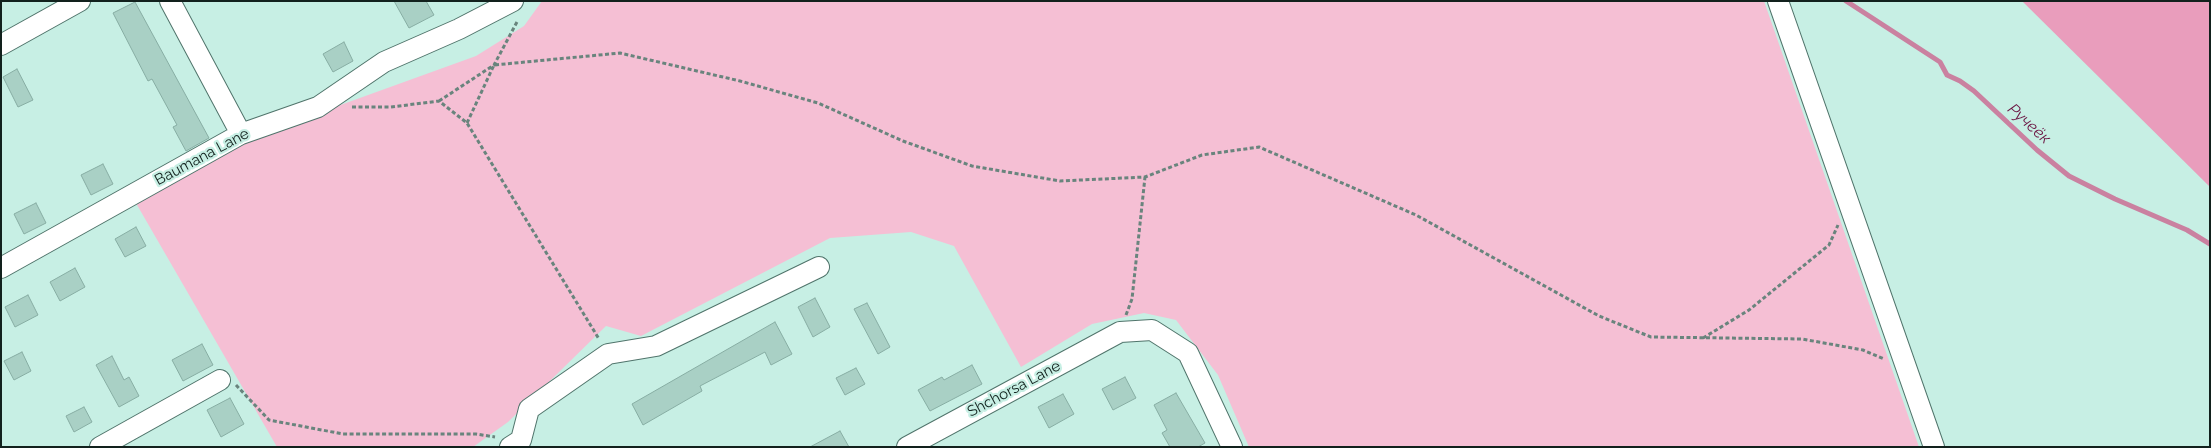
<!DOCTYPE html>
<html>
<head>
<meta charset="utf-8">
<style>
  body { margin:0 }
  #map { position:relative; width:2211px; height:448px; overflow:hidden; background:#c7efe4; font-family:Raleway,sans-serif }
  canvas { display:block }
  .frame { position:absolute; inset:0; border:2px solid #12211d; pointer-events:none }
</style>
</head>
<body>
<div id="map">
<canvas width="2211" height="448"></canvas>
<div class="frame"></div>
</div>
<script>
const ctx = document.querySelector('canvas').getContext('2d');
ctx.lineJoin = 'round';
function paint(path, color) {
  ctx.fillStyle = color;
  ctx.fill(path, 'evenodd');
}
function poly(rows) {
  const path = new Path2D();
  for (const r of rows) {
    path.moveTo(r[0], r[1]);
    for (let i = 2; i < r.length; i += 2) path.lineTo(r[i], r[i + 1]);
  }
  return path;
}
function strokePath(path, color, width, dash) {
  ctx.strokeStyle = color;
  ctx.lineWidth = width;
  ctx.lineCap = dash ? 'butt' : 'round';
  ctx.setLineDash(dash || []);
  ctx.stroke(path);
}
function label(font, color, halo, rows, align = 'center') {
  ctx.font = font + ' Raleway,sans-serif';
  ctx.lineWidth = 4.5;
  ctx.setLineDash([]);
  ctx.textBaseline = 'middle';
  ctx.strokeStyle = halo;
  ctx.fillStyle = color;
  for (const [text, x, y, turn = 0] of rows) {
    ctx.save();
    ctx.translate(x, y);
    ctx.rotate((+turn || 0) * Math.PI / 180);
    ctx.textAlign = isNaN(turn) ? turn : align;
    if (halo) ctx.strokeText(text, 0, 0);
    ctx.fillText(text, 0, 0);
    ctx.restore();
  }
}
const green = poly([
  [542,1,1764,1,1919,447,1249,447,1218,375,1176,320,1144,313,1092,324,1021,367,954,246,911,232,830,238,641,336,606,326,508,422,473,447,277,447,133,198,252,137,476,56,524,26]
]);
const forest = poly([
  [2022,1,2210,1,2210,187]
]);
const stream = poly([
  [1846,1,1940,62,1947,75,1960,81,1974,91,2037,150,2069,176,2115,199,2187,230,2210,244]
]);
const building = poly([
  [394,1,426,1,434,15,409,28,394,1],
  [135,2,209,138,186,151,173,127,177,125,152,79,148,81,113,13,135,2],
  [344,42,353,61,333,72,323,54,344,42],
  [17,69,33,100,18,107,3,77,17,69],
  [103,164,113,184,91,195,81,175,103,164],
  [36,203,46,223,24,234,14,214,36,203],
  [136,227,146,246,125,257,115,239,136,227],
  [75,268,85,287,60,301,50,282,75,268],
  [28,295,38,315,15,327,5,307,28,295],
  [815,298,830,327,813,337,798,307,815,298],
  [867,303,890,347,878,354,854,309,867,303],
  [775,322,792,354,771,365,765,352,700,386,702,391,643,425,632,404,775,322],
  [202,344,213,365,183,381,172,360,202,344],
  [22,352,31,371,14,380,4,361,22,352],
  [112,356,124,380,129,377,139,396,119,407,96,365,112,356],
  [972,365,982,384,930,411,918,390,942,377,944,380,972,365],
  [856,368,865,384,845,395,836,378,856,368],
  [1125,377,1136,398,1113,410,1102,389,1125,377],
  [1176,393,1205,443,1198,447,1170,447,1162,433,1167,430,1154,405,1176,393],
  [1063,394,1074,414,1049,428,1038,407,1063,394],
  [230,398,244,424,221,437,207,410,230,398],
  [84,407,92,422,74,432,66,416,84,407],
  [840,431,849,447,810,447,840,431]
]);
const path = poly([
  [439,101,494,65,518,20],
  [352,107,391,107,439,101,467,123,599,339],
  [467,123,494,65,620,53,740,81,818,103,903,141,972,166,1060,181,1145,177,1202,155,1259,147,1416,215,1599,316,1651,337,1802,339,1863,350,1884,359],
  [1126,315,1132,299,1145,177],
  [1703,338,1749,310,1829,245,1838,225],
  [236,385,269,420,343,434,476,434,495,437]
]);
const street = poly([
  [170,1,241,134],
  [1778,1,1934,447],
  [1,45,80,1],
  [1,268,241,134,318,107,384,62,459,29,513,1],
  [100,447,220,380],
  [510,447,521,440,529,409,608,354,656,346,819,267],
  [907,447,1120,332,1152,330,1188,353,1232,447]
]);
const streetNames = [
  ["Baumana Lane",202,157,-28],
  ["Shchorsa Lane",1014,389,-28]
];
const waterNames = [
  ["Ручеёк",2029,124,42]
];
paint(green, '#f5bfd4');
paint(forest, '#e99dbc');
strokePath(stream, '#ca81a0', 5);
paint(building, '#a9d0c5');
strokePath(building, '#87ada3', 1);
strokePath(street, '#50746b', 22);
strokePath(path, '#69847d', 3, [4, 2.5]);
strokePath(street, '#fff', 20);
label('15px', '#12211d', '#c7efe4', streetNames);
label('italic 16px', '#6b1442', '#c7efe4', waterNames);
</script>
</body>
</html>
